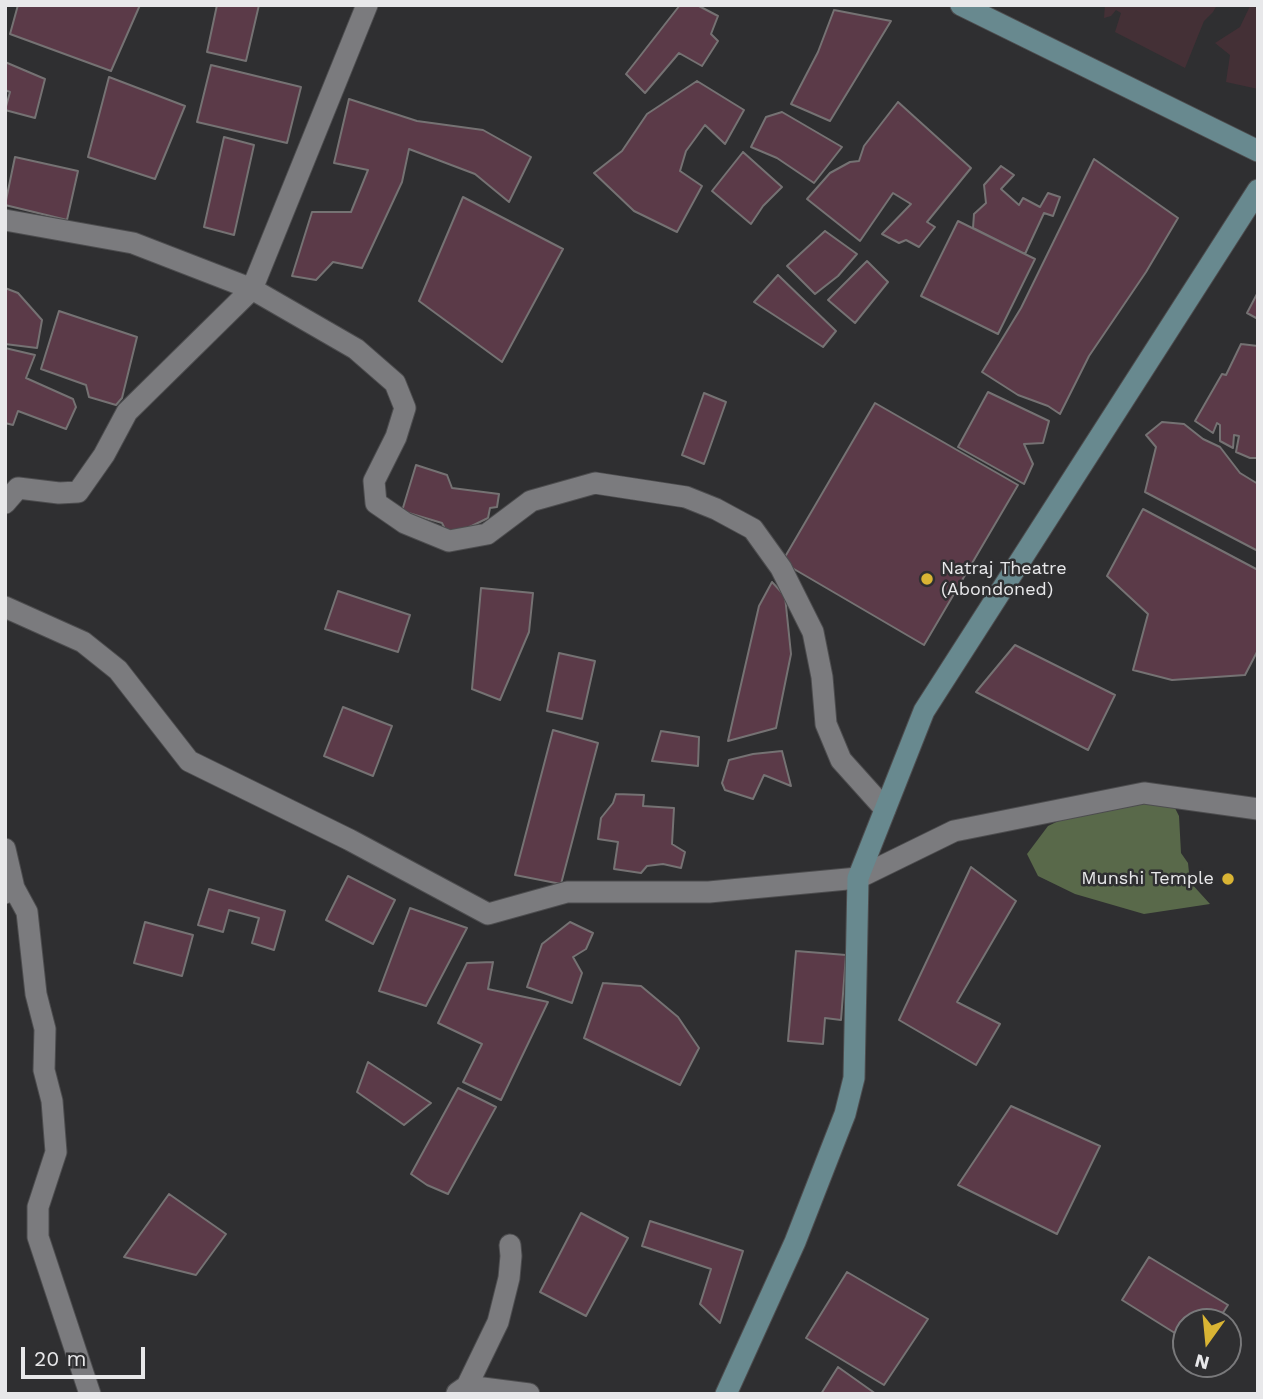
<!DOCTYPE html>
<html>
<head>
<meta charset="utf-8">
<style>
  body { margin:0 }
  #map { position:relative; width:1263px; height:1399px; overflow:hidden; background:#2f2f31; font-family:"Work Sans",sans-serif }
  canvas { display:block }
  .frame { position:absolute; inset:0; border:7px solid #e8e8ea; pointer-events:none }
  .north { position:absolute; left:1172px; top:1308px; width:70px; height:70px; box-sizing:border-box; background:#2f2f31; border:2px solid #79797b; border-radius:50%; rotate:195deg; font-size:19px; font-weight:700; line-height:28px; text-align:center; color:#e8e8ea }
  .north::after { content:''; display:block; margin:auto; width:24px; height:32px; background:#d9b434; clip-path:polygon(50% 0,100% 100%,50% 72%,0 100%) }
  .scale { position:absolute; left:21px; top:1347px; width:124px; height:32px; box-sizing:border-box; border:4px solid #e8e8ea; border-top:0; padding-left:9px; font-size:21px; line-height:24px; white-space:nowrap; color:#e8e8ea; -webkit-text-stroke:5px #2f2f31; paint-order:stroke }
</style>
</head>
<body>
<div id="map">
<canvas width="1263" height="1399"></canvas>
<div class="frame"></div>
<div class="north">N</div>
<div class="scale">20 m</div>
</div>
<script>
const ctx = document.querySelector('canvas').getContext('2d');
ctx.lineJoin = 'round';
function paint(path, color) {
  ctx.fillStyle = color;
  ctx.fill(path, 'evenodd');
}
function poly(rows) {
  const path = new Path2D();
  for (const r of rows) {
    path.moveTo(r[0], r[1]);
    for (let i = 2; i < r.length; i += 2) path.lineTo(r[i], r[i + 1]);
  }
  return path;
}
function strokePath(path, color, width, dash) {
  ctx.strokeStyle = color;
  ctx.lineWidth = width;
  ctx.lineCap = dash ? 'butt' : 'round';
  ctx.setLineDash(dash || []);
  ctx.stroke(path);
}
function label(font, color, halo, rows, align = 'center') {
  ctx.font = font + ' "Work Sans",sans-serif';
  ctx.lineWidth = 5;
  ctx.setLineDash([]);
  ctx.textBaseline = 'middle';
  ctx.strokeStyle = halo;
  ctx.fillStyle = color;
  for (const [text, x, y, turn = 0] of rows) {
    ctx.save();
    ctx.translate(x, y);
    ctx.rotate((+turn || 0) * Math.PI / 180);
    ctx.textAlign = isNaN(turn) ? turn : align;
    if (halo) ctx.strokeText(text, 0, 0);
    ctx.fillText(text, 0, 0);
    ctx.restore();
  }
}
const industrial = poly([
  [1105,5,1217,5,1213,12,1204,21,1185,68,1115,32,1121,13,1116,10,1111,16,1104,18],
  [1250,6,1258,8,1258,89,1226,82,1230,55,1215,43,1240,27]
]);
const forest = poly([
  [1148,799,1174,806,1179,816,1181,853,1188,863,1190,882,1210,904,1144,914,1075,894,1038,876,1027,854,1048,826,1075,813]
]);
const building = poly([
  [18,5,140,5,111,71,10,34,18,5],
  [217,5,259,5,246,61,207,52,217,5],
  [680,5,697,5,718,16,711,34,718,41,702,66,679,53,645,93,626,74,680,5],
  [834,10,891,21,830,121,791,104,818,52,834,10],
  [5,62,45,79,35,118,5,110,10,92,5,90,5,62],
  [211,65,301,87,287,143,197,122,211,65],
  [109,77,185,106,155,179,88,157,109,77],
  [697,81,744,110,725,144,705,125,686,151,680,171,702,186,677,232,634,211,594,173,622,151,647,114,697,81],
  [349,99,417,121,483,130,531,157,509,202,475,174,409,149,402,182,362,268,333,262,316,280,292,276,312,212,351,212,368,170,334,163,349,99],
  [898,102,971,168,927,222,935,227,919,247,906,240,899,243,882,234,911,204,893,193,860,241,807,199,830,173,850,162,859,161,864,146,898,102],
  [782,112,842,147,814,183,777,158,751,147,766,117,782,112],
  [224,137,254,145,234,235,204,227,224,137],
  [743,152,782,187,763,206,751,224,712,191,743,152],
  [15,157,78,171,67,220,5,205,15,157],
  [1094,159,1178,218,1146,272,1089,356,1060,414,1048,406,1018,395,982,372,1021,308,1094,159],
  [1001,166,1014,175,1001,189,1019,205,1023,198,1040,207,1048,193,1060,197,1053,216,1044,213,1025,254,973,228,974,214,986,203,984,185,1001,166],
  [463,197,563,249,502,362,419,301,463,197],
  [958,221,1035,259,998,334,921,296,958,221],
  [825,231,857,254,838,276,815,294,787,266,825,231],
  [867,261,888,282,855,323,828,300,867,261],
  [778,275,836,331,823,347,754,302,778,275],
  [5,288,18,293,42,320,37,348,5,344,5,288],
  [1258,292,1258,319,1247,313,1258,292],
  [59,311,137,337,122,398,116,405,89,397,86,385,41,369,59,311],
  [1241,344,1258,346,1258,458,1250,458,1236,452,1239,436,1234,435,1233,448,1220,441,1220,425,1217,423,1213,433,1195,421,1222,374,1226,375,1241,344],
  [5,348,35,355,26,378,73,399,76,407,66,429,18,411,13,425,5,423,5,348],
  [988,392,1049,421,1043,443,1024,444,1033,464,1024,484,958,447,988,392],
  [704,393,726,402,704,464,682,455,704,393],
  [875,403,1018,485,924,645,782,562,875,403],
  [1162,422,1184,424,1203,439,1220,447,1240,473,1258,484,1258,551,1145,492,1156,447,1146,435,1162,422],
  [416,465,447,475,452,488,499,494,497,507,490,508,488,518,449,537,442,523,402,511,416,465],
  [1143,509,1258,570,1258,650,1245,675,1172,680,1133,670,1148,614,1107,576,1143,509],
  [772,582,785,596,791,654,776,728,728,741,759,606,772,582],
  [481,588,533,593,529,632,500,700,472,689,481,588],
  [338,591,410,615,398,652,325,629,338,591],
  [1015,645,1115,695,1088,750,976,692,1015,645],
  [559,653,595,661,582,719,547,711,559,653],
  [343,707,392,726,373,776,324,756,343,707],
  [553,730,598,743,561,884,515,875,553,730],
  [661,731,699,737,698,766,652,761,661,731],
  [782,751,791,786,764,775,753,799,725,790,722,783,729,760,753,754,782,751],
  [616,794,644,795,643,806,674,808,672,844,685,852,681,868,663,864,647,866,641,873,614,869,618,842,598,839,601,818,613,803,616,794],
  [971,867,1016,901,957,1002,1000,1024,976,1065,899,1020,971,867],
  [348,876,395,900,373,944,326,920,348,876],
  [209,889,285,911,274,950,252,943,259,918,229,910,223,932,198,925,209,889],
  [410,908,467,928,426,1006,379,991,410,908],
  [145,922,193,935,182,976,134,963,145,922],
  [570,922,593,933,586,949,573,957,582,973,572,1003,527,987,542,944,570,922],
  [796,951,846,955,841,1020,825,1018,823,1044,788,1041,796,951],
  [493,962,488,989,548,1002,501,1100,463,1082,482,1044,438,1023,467,963,493,962],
  [603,983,641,986,678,1017,699,1048,680,1085,584,1038,603,983],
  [368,1062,431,1103,404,1125,357,1092,368,1062],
  [458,1088,496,1107,448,1194,427,1185,411,1174,458,1088],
  [1011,1106,1100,1146,1057,1234,958,1185,1011,1106],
  [169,1194,226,1234,196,1275,124,1257,169,1194],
  [581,1213,628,1238,586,1316,540,1292,581,1213],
  [650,1221,743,1251,720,1323,700,1304,711,1269,642,1246,650,1221],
  [1149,1257,1228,1305,1217,1322,1186,1322,1186,1340,1122,1300,1149,1257],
  [847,1272,928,1319,884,1385,806,1338,847,1272],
  [838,1367,876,1394,821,1394,838,1367]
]);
const street = poly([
  [5,220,133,243,252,289,356,349,395,383,405,408,396,437,374,481,376,503,405,523,449,541,487,534,531,501,595,483,686,497,716,509,753,529,781,568,813,632,822,677,826,724,841,760,885,809],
  [5,503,18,488,59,493,78,492,104,455,127,412,252,289,367,5],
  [5,607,83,642,118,670,189,761,350,840,488,914,567,892,709,892,858,878,954,831,1144,793,1258,809],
  [5,849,14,888],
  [5,893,14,888,27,912,36,994,45,1029,44,1070,52,1101,56,1152,38,1207,38,1237,90,1394],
  [467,1386,498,1322,509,1278,511,1256,510,1245],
  [457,1393,467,1386,529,1394]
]);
const secondary = poly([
  [961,5,1258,151],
  [726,1394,795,1242,845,1114,854,1078,858,878,924,711,1258,190]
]);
const markers = [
  [927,579,7,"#d9b434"],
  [1228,879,7,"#d9b434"]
];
const poiNames = [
  ["Natraj Theatre",941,569],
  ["(Abondoned)",941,590],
  ["Munshi Temple",1214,879,"right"]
];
paint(industrial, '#443036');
paint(forest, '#59694a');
paint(building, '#5b3a48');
strokePath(building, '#757273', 2);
strokePath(street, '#4d4d4f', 23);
strokePath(secondary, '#4d4d4f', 23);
strokePath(street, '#7b7b7e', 21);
strokePath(secondary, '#68898f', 21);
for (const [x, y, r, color] of markers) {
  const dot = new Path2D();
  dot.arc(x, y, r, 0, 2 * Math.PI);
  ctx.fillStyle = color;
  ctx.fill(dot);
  strokePath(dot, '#2f2f31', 2.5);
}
label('18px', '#e8e8ea', '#2f2f31', poiNames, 'left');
</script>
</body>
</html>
